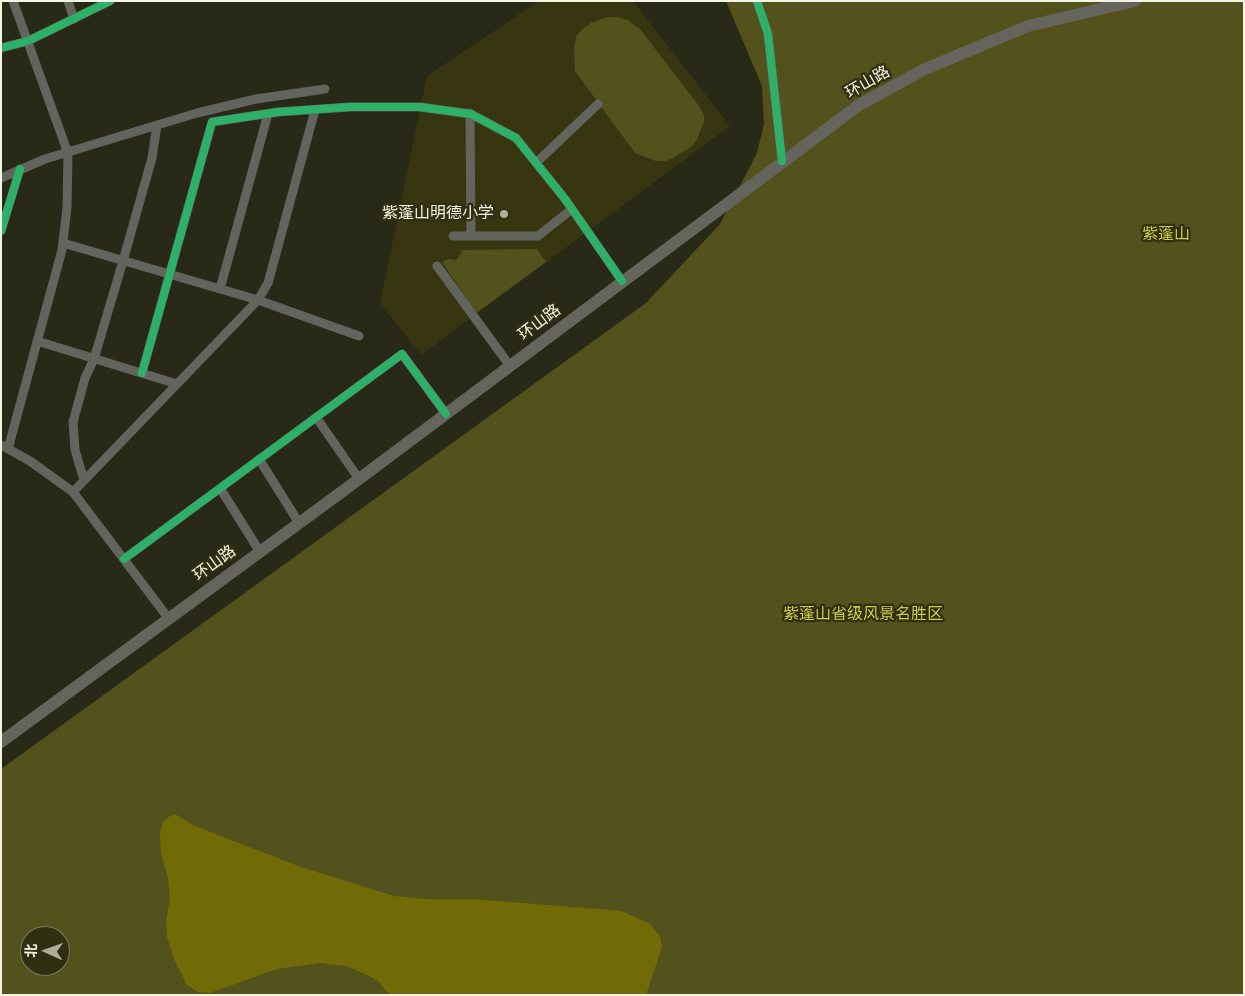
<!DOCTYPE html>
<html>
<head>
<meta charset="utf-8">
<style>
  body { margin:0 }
  #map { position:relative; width:1245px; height:996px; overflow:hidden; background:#292918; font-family:"Roboto Condensed","Noto Sans SC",sans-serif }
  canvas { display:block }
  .frame { position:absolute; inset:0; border:2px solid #f4f4e2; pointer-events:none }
  .north { position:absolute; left:20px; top:926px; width:50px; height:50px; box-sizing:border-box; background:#302f11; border:1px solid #7e7e65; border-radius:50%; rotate:272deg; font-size:14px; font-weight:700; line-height:20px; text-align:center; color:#f4f4e2 }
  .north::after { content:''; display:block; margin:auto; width:18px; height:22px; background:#adad9b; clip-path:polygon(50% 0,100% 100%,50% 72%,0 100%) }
</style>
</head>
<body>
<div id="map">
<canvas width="1245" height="996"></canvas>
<div class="frame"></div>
<div class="north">北</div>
</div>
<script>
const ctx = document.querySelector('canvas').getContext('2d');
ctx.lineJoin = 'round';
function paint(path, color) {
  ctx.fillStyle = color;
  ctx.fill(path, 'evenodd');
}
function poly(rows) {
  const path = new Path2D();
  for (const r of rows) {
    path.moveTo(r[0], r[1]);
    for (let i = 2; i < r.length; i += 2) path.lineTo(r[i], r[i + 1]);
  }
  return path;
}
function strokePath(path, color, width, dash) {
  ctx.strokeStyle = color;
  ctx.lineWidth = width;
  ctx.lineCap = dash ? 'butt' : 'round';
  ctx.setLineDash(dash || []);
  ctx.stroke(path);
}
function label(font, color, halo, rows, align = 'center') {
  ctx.font = font + ' "Roboto Condensed","Noto Sans SC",sans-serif';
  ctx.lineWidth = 4.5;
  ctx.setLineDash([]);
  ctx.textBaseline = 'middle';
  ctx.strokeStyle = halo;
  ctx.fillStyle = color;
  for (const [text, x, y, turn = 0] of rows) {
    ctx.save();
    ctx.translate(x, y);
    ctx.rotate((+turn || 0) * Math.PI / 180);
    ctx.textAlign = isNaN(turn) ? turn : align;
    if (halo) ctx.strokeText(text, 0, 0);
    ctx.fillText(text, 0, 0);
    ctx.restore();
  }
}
const built = poly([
  [539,1,633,1,730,126,421,355,380,303,427,76]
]);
const green = poly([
  [726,1,1244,1,1244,995,1,995,1,769,646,303,720,224,757,153,764,124,762,86],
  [30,936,60,936,60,966,30,966],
  [607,17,618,17,628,20,640,29,699,106,704,115,704,122,696,141,691,147,673,158,665,161,656,161,635,153,575,71,574,49,576,37,581,30,591,23],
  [537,249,546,262,476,313,442,262,448,259,456,260,462,252,461,250]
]);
const water = poly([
  [175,814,195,826,301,867,394,896,425,899,473,899,622,911,650,924,660,936,662,947,646,995,390,995,377,980,347,966,320,963,277,969,210,993,198,992,187,985,174,959,167,937,166,922,170,899,168,878,161,853,160,834,162,824,168,817]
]);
const street = poly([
  [68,1,74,19],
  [757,1,768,34,782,161],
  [1,48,28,41,110,1],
  [470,113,471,236],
  [536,163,598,104],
  [1,178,45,159,197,113,256,99,325,89],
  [1,231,20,169],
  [453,236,538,236,572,209],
  [63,243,258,300,359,336],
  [437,266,510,366],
  [220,289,268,114],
  [37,341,177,384],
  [142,373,212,122,278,112,349,107,420,107,471,114,516,138,565,199,622,281],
  [316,417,359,479],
  [1,445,30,461,73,492,169,619],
  [8,449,62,250,67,208,68,153,13,1],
  [259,459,299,523],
  [84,480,75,450,73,422,85,378,94,359,123,261,152,158,157,125],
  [220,488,260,552],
  [73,492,258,300,268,283,315,110],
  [124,559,402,354,446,414]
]);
const secondary = poly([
  [1,742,347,488,859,105,925,69,1028,26,1135,1]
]);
const cycleway = poly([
  [757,1,768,34,782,161],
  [1,48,28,41,110,1],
  [1,231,20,169],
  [142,373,212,122,278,112,349,107,420,107,471,114,516,138,565,199,622,281],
  [124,559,402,354,446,414]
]);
const markers = [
  [504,214,5,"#adad9b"]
];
const streetNames = [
  ["环山路",868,83,-30],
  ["环山路",540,323,-37],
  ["环山路",215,564,-36]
];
const poiNames = [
  ["紫蓬山明德小学",494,214]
];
const parkNames = [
  ["紫蓬山",1166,235],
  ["紫蓬山省级风景名胜区",863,615]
];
paint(built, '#373611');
paint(green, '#53521c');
paint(water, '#706b07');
strokePath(street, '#64645e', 9);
strokePath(secondary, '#65655d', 12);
strokePath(cycleway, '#2db169', 8);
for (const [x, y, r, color] of markers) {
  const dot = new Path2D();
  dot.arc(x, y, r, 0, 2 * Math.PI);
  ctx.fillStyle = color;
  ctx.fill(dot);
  strokePath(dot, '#302f11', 2);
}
label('16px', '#f4f4e2', '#302f11', streetNames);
label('16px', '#f4f4e2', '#302f11', poiNames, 'right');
label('16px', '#d0cb4e', '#302f11', parkNames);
</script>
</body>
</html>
